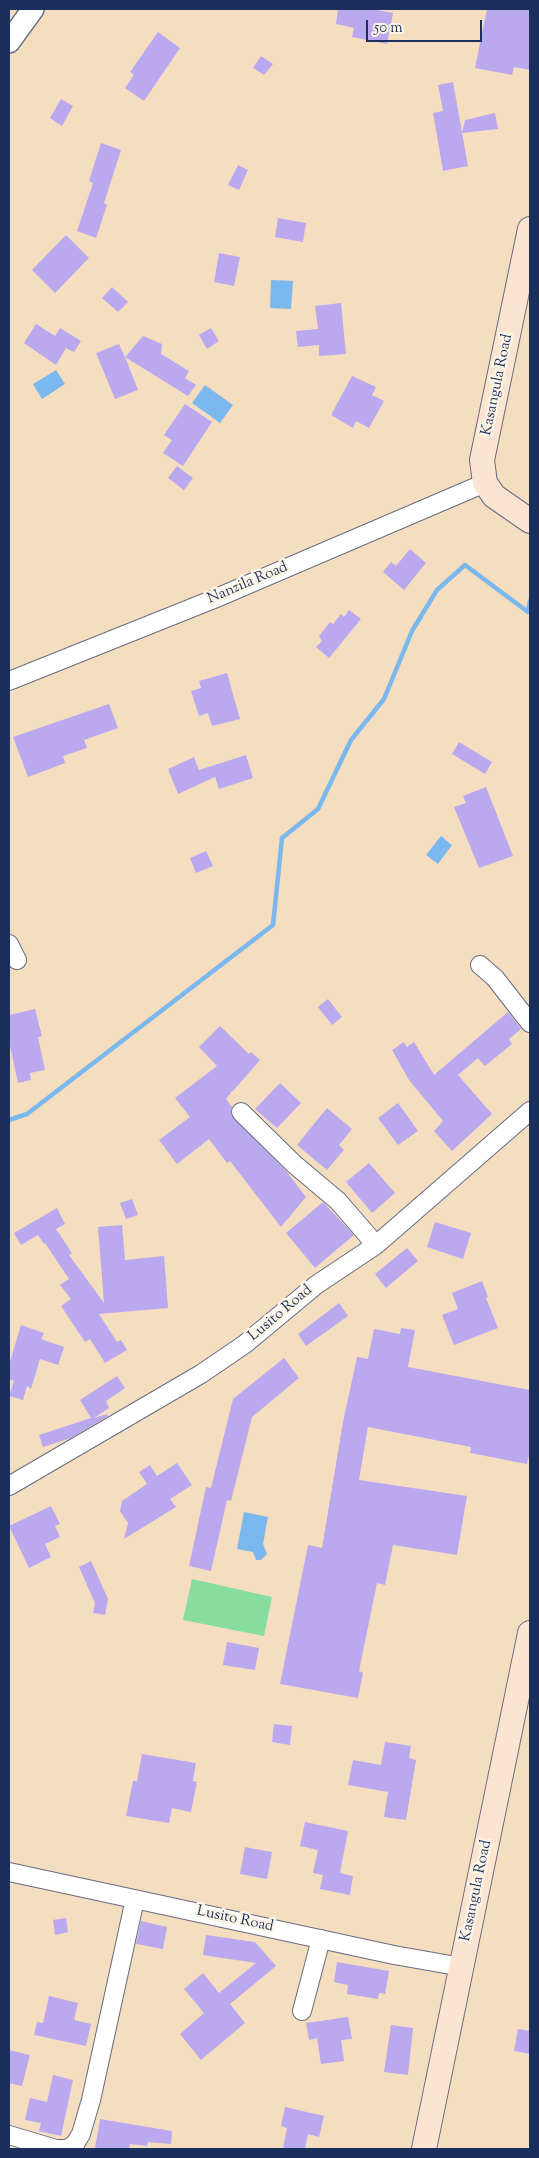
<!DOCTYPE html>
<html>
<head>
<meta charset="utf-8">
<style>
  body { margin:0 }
  #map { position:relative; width:539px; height:2158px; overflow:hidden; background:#f5ddc0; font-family:"Sorts Mill Goudy",serif }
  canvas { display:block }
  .frame { position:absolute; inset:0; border:10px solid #1b2f5e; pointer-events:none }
  .scale { position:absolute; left:366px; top:20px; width:116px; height:22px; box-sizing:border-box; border:2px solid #1b2f5e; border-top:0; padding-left:6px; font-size:15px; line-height:18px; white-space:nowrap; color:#1b2f5e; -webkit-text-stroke:4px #fcf5e5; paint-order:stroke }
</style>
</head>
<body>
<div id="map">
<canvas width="539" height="2158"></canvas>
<div class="frame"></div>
<div class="scale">50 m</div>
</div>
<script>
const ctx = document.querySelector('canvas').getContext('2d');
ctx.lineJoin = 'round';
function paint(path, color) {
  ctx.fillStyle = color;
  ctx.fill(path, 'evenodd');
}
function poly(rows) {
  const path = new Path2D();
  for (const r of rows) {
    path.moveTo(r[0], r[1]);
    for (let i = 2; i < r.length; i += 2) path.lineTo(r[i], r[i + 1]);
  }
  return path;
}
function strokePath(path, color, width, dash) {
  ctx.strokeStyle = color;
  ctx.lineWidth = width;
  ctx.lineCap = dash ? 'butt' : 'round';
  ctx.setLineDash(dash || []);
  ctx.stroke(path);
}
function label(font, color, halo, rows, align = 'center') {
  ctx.font = font + ' "Sorts Mill Goudy",serif';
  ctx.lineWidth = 5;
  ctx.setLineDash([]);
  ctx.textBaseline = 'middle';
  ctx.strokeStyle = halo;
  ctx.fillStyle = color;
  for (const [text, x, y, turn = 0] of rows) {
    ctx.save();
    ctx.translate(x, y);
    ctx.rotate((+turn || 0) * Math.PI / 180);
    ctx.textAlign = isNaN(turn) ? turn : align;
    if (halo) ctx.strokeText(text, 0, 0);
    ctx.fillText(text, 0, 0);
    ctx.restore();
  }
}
const green = poly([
  [192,1579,272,1597,264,1636,183,1620]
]);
const water = poly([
  [271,280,293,281,291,309,270,308],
  [56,370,65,384,42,399,33,384],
  [205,385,233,405,220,423,192,403],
  [441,836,452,845,438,864,426,855],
  [244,1512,268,1517,263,1544,267,1554,261,1560,256,1560,253,1552,237,1549]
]);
const stream = poly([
  [9,1120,27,1114,273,925,282,838,318,809,351,740,384,699,412,631,437,590,465,565,528,612,530,601]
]);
const building = poly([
  [338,9,371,9,393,13,387,44,352,37,354,28,336,24],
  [487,9,530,9,530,70,514,67,512,75,475,68],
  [158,32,180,48,144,101,125,88,134,75,130,72],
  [261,56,273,64,264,75,253,68],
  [453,82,468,166,443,171,433,113,443,111,438,85],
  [61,99,73,106,62,126,50,118],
  [495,113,498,129,462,133,465,120],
  [101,143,121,150,104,203,107,205,96,238,77,231,93,183,89,181],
  [238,165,248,170,239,190,228,185],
  [278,218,306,223,303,242,275,237],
  [66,235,89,258,55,293,32,270],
  [219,253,240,257,234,286,214,282],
  [112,287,128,302,118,312,102,298],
  [341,303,346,354,319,356,319,345,298,347,296,331,318,329,315,306],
  [36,324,55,336,60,328,81,341,74,352,66,348,56,365,24,343],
  [211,328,219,341,207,349,199,335],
  [143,336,162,344,161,354,189,371,185,378,196,385,188,396,125,357,138,390,115,399,96,353,119,344,125,357],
  [352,376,376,387,372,395,384,401,369,428,356,421,353,428,331,415],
  [185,404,212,422,183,466,163,453,172,440,164,435],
  [177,466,193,478,184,490,168,478],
  [410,549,426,563,404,590,383,572,391,562,396,566],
  [349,610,361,619,329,658,316,647,322,641,319,636,330,622,333,624,341,614,344,617],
  [227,673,240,719,212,726,208,713,199,716,191,691,201,688,199,681],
  [109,704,118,728,84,740,87,748,63,756,65,763,28,777,13,737],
  [459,742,492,762,485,774,452,754],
  [246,755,253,778,219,789,215,777,178,794,168,769,194,757,199,770],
  [486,787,513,856,479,868,454,807,466,803,463,796],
  [206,851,213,866,196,873,190,858],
  [328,999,342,1017,332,1025,318,1007],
  [35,1009,42,1036,38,1037,45,1070,30,1073,31,1080,18,1083,9,1041,9,1015],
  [508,1012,521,1029,509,1039,512,1044,485,1066,478,1058,458,1075,492,1114,452,1151,434,1131,443,1121,409,1080,392,1050,404,1042,407,1047,414,1042,434,1075],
  [220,1026,249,1054,251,1052,260,1060,233,1091,230,1092,231,1093,226,1099,232,1107,231,1115,286,1171,306,1197,281,1227,230,1161,227,1163,209,1139,177,1164,159,1140,190,1117,175,1098,217,1066,199,1047],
  [280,1083,301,1103,277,1128,255,1109],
  [398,1103,418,1131,398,1145,378,1118],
  [327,1108,352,1129,339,1145,344,1150,327,1170,297,1145],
  [369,1163,395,1193,372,1213,346,1182],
  [132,1199,138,1215,126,1219,120,1203],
  [323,1202,354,1235,315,1268,286,1233],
  [57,1208,65,1224,56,1229,72,1253,69,1255,104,1303,98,1227,122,1225,125,1260,164,1256,168,1308,99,1314,117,1342,121,1340,127,1350,105,1363,90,1339,85,1342,61,1306,71,1299,60,1285,69,1279,45,1243,44,1244,38,1235,21,1245,14,1233],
  [435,1222,471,1233,463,1259,427,1247],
  [407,1248,418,1261,386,1288,375,1274],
  [482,1281,488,1297,486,1298,498,1328,454,1345,442,1315,458,1309,452,1293],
  [339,1303,348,1316,306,1346,298,1334],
  [21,1325,44,1333,41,1339,64,1347,58,1365,40,1359,31,1389,27,1386,23,1400,9,1396,14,1381,9,1379,9,1365],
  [401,1328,415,1330,408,1367,530,1390,530,1451,527,1464,470,1453,471,1447,368,1427,359,1480,467,1496,457,1555,393,1545,385,1585,377,1583,359,1671,363,1673,358,1698,280,1684,308,1545,322,1548,343,1422,357,1357,368,1359,374,1329,400,1334],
  [284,1358,299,1378,252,1417,231,1501,227,1500,211,1571,189,1566,206,1487,211,1488,233,1399],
  [117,1376,125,1388,106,1401,109,1408,94,1418,107,1414,108,1416,71,1438,43,1447,39,1435,91,1418,80,1400],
  [177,1463,192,1485,170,1499,176,1507,124,1539,128,1523,120,1511,122,1501,147,1484,139,1472,150,1465,157,1476],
  [51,1506,60,1524,55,1526,60,1537,45,1544,51,1557,29,1568,9,1526],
  [91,1561,108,1599,105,1615,93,1613,95,1603,79,1567],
  [227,1642,259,1648,255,1670,223,1665],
  [274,1724,292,1726,290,1745,272,1742],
  [385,1742,411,1746,409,1758,416,1760,406,1820,384,1817,388,1792,348,1785,353,1760,381,1765],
  [142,1754,196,1763,193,1781,197,1782,191,1812,172,1808,169,1823,126,1816,133,1781,137,1781],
  [305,1822,348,1831,340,1873,353,1876,350,1895,320,1889,323,1875,313,1873,318,1850,300,1846],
  [245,1847,272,1852,267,1879,240,1874],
  [66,1918,68,1932,55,1935,53,1920],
  [141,1921,167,1927,163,1949,136,1944],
  [206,1935,255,1942,276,1966,230,2004,245,2023,201,2060,180,2034,204,2013,184,1989,203,1973,219,1993,256,1963,203,1955],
  [337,1962,389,1971,385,1994,379,1993,378,1999,347,1994,348,1985,334,1982],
  [49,1996,78,2003,74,2020,91,2024,86,2046,34,2035,37,2022,43,2023],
  [348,2017,352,2039,341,2040,344,2061,321,2064,317,2038,309,2040,306,2023],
  [391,2025,413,2028,408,2075,384,2072],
  [518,2029,530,2031,530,2054,514,2051],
  [9,2050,30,2055,22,2086,9,2083],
  [53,2075,73,2080,61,2136,39,2131,41,2123,25,2120,30,2098,47,2102],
  [285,2107,324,2116,319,2137,308,2134,305,2149,283,2149,287,2128,281,2126],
  [100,2119,172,2131,171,2144,148,2142,147,2146,130,2144,129,2149,95,2149]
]);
const minor = poly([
  [9,681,214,599,485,483],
  [9,944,17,960],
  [480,965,495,978,530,1023],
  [241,1112,294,1164,338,1201,376,1245],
  [9,1486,201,1374,245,1344,316,1285,376,1245,530,1111],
  [9,1872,394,1955,462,1967],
  [302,2011,321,1939],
  [9,2135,56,2149],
  [58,2149,67,2149,75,2144,81,2134,91,2100,135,1899]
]);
const tertiary = poly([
  [9,42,33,9]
]);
const secondary = poly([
  [530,229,482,460,485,483,494,496,530,521],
  [424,2149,530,1633]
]);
const streetNames = [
  ["Kasangula Road",498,385,-78],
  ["Nanzila Road",248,584,-23],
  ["Lusito Road",281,1314,-40],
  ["Kasangula Road",477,1891,-78],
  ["Lusito Road",235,1920,12]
];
paint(green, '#87dda0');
paint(water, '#7bb8ed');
strokePath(stream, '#7bb8ed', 4.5);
paint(building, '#bba9f0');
strokePath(minor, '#676c80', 20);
strokePath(tertiary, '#676c80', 24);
strokePath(secondary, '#676c80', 26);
strokePath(minor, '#fff', 18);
strokePath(tertiary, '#fff', 21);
strokePath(secondary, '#fde4d1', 24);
label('15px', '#1b2f5e', '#fcf5e5', streetNames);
</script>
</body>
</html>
